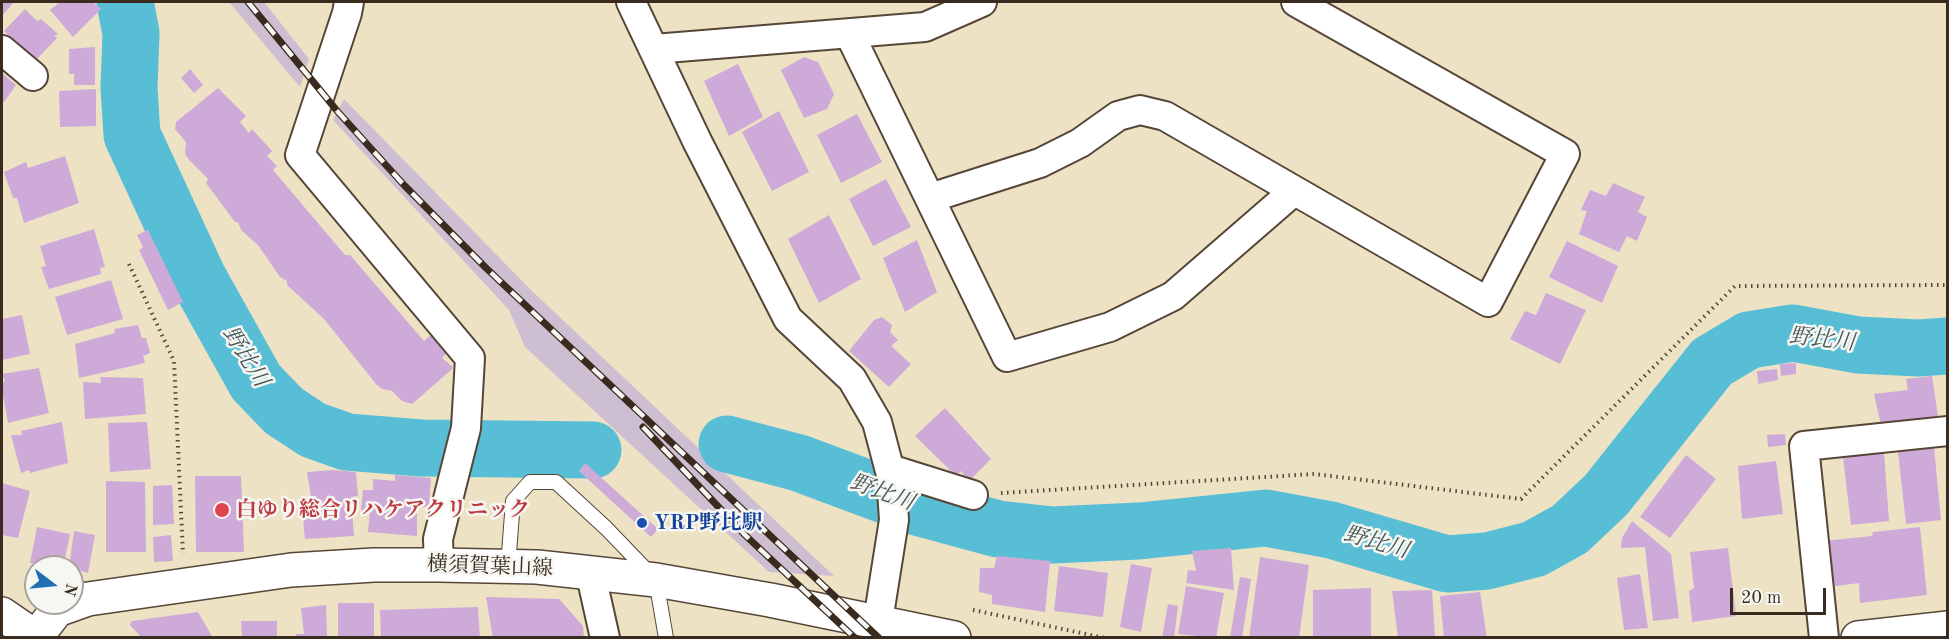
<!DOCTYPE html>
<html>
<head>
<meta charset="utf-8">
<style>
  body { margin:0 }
  #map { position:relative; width:1949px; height:639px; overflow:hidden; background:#eee2c5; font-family:"Old Standard TT",serif }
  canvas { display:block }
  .frame { position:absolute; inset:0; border:3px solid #3b2a1e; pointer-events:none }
  .north { position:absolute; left:24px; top:555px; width:60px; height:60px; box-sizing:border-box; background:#f6f6f2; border:2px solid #aba49d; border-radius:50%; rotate:106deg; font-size:16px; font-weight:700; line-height:24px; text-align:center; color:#3b2a1e }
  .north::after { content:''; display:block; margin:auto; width:21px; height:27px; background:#1f6fb2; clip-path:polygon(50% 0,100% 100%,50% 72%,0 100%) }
  .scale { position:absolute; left:1730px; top:588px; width:96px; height:27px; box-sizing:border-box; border:3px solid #3b2a1e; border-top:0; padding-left:8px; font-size:18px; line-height:21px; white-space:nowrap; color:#3b2a1e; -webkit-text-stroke:4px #f6f6f2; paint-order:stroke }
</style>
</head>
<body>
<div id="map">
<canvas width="1949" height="639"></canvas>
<div class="frame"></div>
<div class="north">N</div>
<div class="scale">20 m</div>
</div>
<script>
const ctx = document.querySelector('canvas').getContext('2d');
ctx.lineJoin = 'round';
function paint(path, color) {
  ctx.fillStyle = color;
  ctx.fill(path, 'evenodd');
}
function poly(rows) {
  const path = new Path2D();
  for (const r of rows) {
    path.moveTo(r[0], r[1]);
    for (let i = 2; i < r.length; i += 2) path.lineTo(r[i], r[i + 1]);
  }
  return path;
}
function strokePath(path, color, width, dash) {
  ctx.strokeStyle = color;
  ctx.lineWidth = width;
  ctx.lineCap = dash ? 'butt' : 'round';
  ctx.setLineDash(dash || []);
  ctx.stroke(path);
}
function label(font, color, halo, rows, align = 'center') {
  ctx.font = font + ' "Old Standard TT","Noto Serif JP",serif';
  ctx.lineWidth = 5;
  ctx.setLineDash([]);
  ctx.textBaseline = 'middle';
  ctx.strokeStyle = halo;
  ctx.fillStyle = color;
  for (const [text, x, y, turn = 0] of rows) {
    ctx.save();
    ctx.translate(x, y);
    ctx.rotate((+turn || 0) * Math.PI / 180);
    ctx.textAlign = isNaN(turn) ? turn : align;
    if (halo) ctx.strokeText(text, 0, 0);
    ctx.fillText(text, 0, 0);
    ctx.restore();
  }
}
const industrial = poly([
  [229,2,264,2,309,59,300,87],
  [344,99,531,290,834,576,769,572,525,347,509,310,333,120]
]);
const river = poly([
  [125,2,131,33,129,88,132,135,198,278,256,382,284,411,313,430,347,442,421,448,593,450],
  [727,444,799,463,917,507,998,529,1053,535,1139,531,1266,518,1331,530,1447,564,1487,561,1534,549,1570,529,1606,495,1712,362,1749,340,1793,333,1858,345,1918,348,1948,346]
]);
const building = poly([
  [2,2,13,3,2,16],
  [60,2,93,2,101,9,73,37,50,10],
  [25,9,37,21,41,19,58,34,54,36,57,38,36,60,4,31],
  [95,47,95,85,74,85,74,74,69,74,69,49],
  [804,57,818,62,834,94,827,109,804,118,781,70],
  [738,64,763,117,729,136,704,81],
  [190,69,203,85,194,93,181,78],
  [2,73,16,85,4,102,2,100],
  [218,88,246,116,240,122,249,133,252,129,272,151,267,156,277,166,273,170,345,255,350,255,424,341,432,334,449,350,442,358,453,367,451,370,412,404,402,401,392,391,382,389,376,384,324,319,287,285,287,281,280,277,258,245,241,230,238,222,235,222,206,183,208,179,189,160,185,154,186,142,175,129,176,122],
  [96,89,96,126,60,127,59,91],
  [779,111,809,172,772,191,742,132],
  [857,114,882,162,841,183,817,135],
  [65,156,79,203,24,223,17,198,13,198,4,172,26,162,28,168],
  [886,179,911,227,873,246,849,199],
  [1613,183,1645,197,1638,212,1647,217,1637,241,1627,236,1619,252,1579,234,1587,211,1581,210,1590,190,1606,196],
  [829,215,861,279,819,303,788,239],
  [94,229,105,267,100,268,101,274,49,289,41,267,46,266,40,246],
  [148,230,183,302,168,310,139,250,143,247,137,235],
  [917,240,937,292,905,312,883,258],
  [1567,241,1618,266,1602,303,1549,277],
  [111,280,123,319,67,335,55,297],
  [1546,293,1586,310,1560,364,1510,339,1525,311,1536,315],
  [22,315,30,354,2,360,2,319],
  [882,317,892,325,890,332,898,340,891,346,911,364,889,387,849,351,874,320],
  [138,325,142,338,146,338,150,353,143,356,145,363,79,378,75,344,115,333,114,329],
  [1796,363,1796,374,1781,376,1780,364],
  [39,368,49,413,8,423,2,390,2,382,5,381,2,374],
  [1777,369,1778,380,1758,384,1757,371],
  [1932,376,1938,416,1881,425,1874,394,1908,390,1906,379],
  [100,377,143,378,146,414,85,419,83,382,101,383],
  [945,408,991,459,969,481,961,471,956,476,915,436],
  [62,422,68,463,30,473,29,470,21,473,11,435,22,435,21,431],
  [147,422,151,469,110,472,108,423],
  [1785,434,1786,445,1768,447,1767,435],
  [1934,447,1941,520,1906,524,1898,452],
  [1884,452,1889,521,1851,525,1843,457],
  [1686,455,1716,479,1670,538,1640,517],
  [1776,461,1783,514,1742,519,1738,466],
  [585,463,658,529,651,537,579,471],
  [333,470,356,472,358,496,351,497,354,536,305,539,303,518,308,518,305,499,311,497,307,472],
  [395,475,431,478,429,507,417,507,417,536,368,532,370,510,361,510,363,490,373,490,373,479,395,481],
  [195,476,241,476,244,552,196,552],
  [106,481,145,482,146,552,106,552],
  [2,483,30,491,18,538,2,535],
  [172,485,174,524,153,525,153,486],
  [1632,521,1671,554,1679,618,1653,621,1645,547,1621,548,1622,538],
  [37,527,70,534,63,567,30,563],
  [1920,527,1927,595,1860,603,1859,583,1829,587,1823,541,1872,536,1873,532],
  [74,531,95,535,88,573,69,567],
  [171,535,173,561,154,562,153,537],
  [1231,548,1234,590,1186,583,1188,570,1196,571,1192,551],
  [1728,548,1736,616,1692,622,1689,591,1694,588,1690,552],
  [997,556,1050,561,1045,612,992,604,992,595,979,592,980,568,994,568],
  [1260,557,1309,565,1299,638,1249,638],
  [1131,564,1152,568,1141,632,1120,627],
  [1059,566,1108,573,1103,617,1054,611],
  [1640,574,1648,628,1624,630,1617,578],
  [1240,577,1251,579,1242,638,1230,638],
  [1186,586,1224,593,1216,638,1178,634],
  [1371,588,1371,638,1313,638,1313,590],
  [1432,590,1435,638,1398,638,1392,591],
  [1480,592,1487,638,1444,638,1440,596],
  [486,597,559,599,583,626,584,638,493,638],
  [338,603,374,603,374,638,338,638],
  [1168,604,1178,606,1174,638,1162,638],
  [326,605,327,638,296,638,296,634,304,634,301,608],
  [478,607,480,638,381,638,380,610],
  [198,612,213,638,142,638,130,625,132,621],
  [241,621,277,621,277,638,242,638]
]);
const path = poly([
  [129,264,174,361,183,554],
  [1001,493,1314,474,1521,499,1735,286,1948,285],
  [973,610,1105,638]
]);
const lane = poly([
  [508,566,513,501,530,482,556,482,606,528,656,580,666,638]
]);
const street = poly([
  [349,2,347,13,300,155,470,358,466,428,438,539,439,565],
  [631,2,697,141,788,319,852,379,877,422,891,475,894,520,878,621],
  [850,35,1007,357,1110,327,1173,296,1294,191],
  [654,49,925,27,982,2],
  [2,50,33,76],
  [930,198,1040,163,1080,143,1118,116,1140,110,1165,116,1488,302,1565,154,1296,2],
  [890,469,973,495],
  [590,571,605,638],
  [1824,638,1804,446,1948,431]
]);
const primary = poly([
  [36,637,57,610,88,599,291,570,374,565,439,565,537,567,656,580,770,600,954,638],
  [1858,638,1948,628]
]);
const highway = poly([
  [2,614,37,638]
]);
const rail = poly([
  [248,2,338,112,404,185,486,268,879,638],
  [643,427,745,535,855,638]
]);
const markers = [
  [222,510,8,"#e0444e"],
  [642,523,6,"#1a4fb4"]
];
const healthNames = [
  ["白ゆり総合リハケアクリニック",236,510]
];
const transitNames = [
  ["YRP野比駅",654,523]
];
const streetNames = [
  ["横須賀葉山線",490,567,2]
];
const waterNames = [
  ["野比川",1822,340,6],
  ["野比川",245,357,58],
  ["野比川",882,493,20],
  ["野比川",1376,543,16]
];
paint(industrial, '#cebed1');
strokePath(river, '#58bed6', 57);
paint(building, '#cdaad8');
strokePath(lane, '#564637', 16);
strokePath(street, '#564637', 32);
strokePath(primary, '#564637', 36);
strokePath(highway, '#564637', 36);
strokePath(path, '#564637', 4, [1.5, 4.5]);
strokePath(lane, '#fff', 14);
strokePath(street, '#fff', 28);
strokePath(primary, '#fff', 33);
strokePath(highway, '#fff', 33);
strokePath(rail, '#3b2a1e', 7);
strokePath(rail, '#f6f6f2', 4.5, [14]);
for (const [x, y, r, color] of markers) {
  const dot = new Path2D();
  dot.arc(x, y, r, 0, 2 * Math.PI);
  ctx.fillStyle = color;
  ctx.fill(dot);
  strokePath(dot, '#f6f6f2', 2);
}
label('bold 21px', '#be3a42', '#f6f6f2', healthNames, 'left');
label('bold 21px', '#164399', '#f6f6f2', transitNames, 'left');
label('21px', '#3b2a1e', '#f6f6f2', streetNames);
label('italic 22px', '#445655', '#f6f6f2', waterNames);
</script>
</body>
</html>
